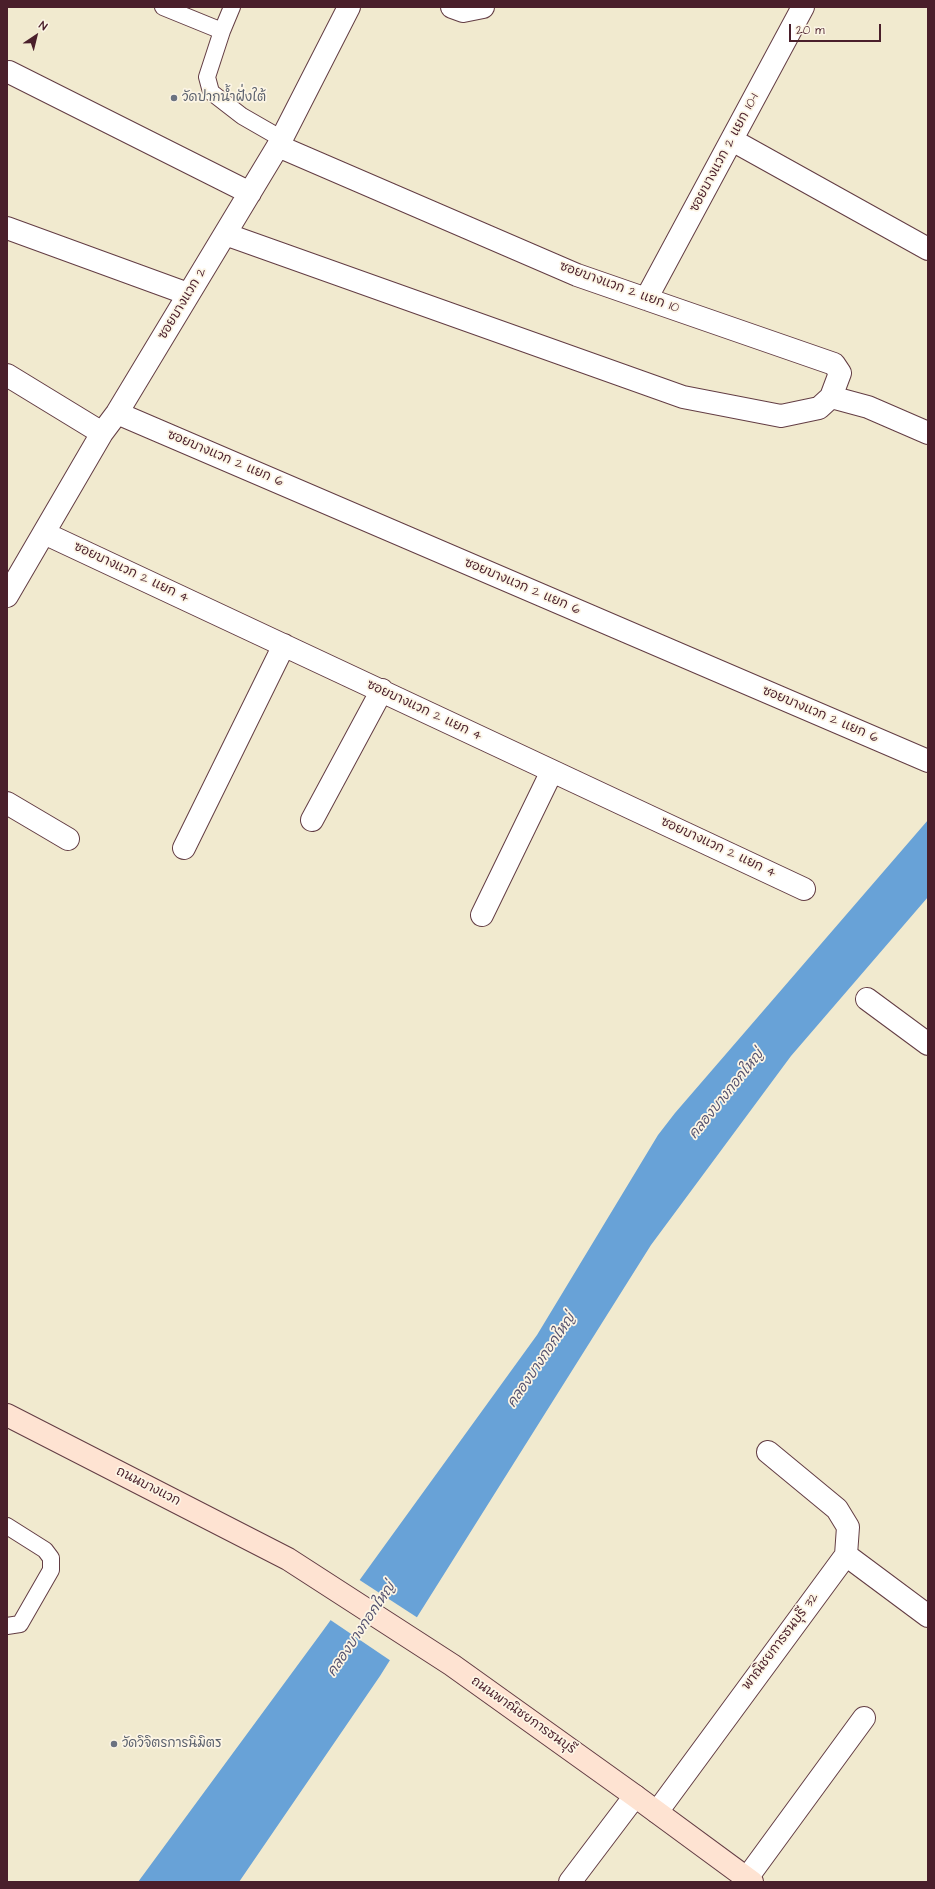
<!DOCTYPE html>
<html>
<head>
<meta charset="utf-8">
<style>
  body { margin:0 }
  #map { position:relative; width:935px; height:1889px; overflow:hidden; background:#f1eacf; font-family:"Architects Daughter",sans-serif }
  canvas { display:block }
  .frame { position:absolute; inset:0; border:8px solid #4a1f2b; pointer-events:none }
  .north { position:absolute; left:16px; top:16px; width:40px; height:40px; -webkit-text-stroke:3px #fcf5e5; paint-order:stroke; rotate:35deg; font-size:11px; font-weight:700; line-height:16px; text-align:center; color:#4a1f2b }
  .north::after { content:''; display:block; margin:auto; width:14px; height:18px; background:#4a1f2b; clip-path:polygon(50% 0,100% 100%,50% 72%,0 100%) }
  .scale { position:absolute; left:789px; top:24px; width:92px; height:18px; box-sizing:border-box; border:2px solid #4a1f2b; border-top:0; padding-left:5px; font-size:12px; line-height:14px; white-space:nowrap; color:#4a1f2b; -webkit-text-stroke:3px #fcf5e5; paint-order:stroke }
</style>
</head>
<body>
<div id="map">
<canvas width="935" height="1889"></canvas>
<div class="frame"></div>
<div class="north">N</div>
<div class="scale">20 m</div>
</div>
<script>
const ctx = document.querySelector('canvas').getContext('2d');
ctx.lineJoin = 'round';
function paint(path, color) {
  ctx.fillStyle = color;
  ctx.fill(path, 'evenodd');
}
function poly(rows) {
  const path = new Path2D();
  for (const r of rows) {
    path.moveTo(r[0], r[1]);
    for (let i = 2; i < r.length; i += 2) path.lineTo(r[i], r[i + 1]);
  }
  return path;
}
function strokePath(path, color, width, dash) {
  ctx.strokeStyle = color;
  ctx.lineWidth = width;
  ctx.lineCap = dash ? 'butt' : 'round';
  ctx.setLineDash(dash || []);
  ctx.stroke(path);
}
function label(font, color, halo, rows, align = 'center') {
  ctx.font = font + ' "Architects Daughter","Playpen Sans Thai",sans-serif';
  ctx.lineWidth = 3.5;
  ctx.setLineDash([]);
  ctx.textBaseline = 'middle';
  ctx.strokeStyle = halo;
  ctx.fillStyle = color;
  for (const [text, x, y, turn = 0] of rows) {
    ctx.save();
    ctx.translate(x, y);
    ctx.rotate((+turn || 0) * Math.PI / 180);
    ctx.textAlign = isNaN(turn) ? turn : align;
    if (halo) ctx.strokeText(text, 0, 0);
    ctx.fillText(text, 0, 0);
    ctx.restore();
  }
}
const water = poly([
  [928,820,928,897,791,1056,651,1245,380,1676,239,1882,138,1882,322,1632,537,1335,658,1135,675,1113]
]);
const pier = poly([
  [358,1579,418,1618,391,1661,329,1619]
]);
const service = poly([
  [163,7,222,31],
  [232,7,222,31,207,77,211,92,242,116,282,139],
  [7,1526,45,1550,51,1558,51,1570,20,1624,7,1626]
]);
const minor = poly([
  [452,7,463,11,483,7],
  [9,72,250,193],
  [732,140,928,249],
  [278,146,577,275,834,364,840,373,831,397,868,407,928,433],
  [7,228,188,294],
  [225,234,683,397,781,416,819,408,831,397],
  [646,299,803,7],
  [7,375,102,433],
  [117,413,928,761],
  [44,533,804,889],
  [7,596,102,433,117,413,278,146,349,7],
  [7,803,68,839],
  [312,820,382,690],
  [184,848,284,645],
  [482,915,552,771],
  [867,999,928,1044],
  [768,1452,837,1509,848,1527,846,1555],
  [657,1812,846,1555,928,1616],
  [747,1878,864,1718],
  [570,1882,635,1796]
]);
const secondary = poly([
  [7,1415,288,1559,452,1665,635,1796,752,1882]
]);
const markers = [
  [174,98,4,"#6b7280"],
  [114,1744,4,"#6b7280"]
];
const worshipNames = [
  ["วัดปากน้ำฝั่งใต้",182,98],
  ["วัดวิจิตรการนิมิตร",122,1744]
];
const streetNames = [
  ["ซอยบางแวก 2 แยก 10-1",725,153,-62],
  ["ซอยบางแวก 2 แยก 10",619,288,20],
  ["ซอยบางแวก 2",183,304,-59],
  ["ซอยบางแวก 2 แยก 6",225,459,23],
  ["ซอยบางแวก 2 แยก 4",131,573,25],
  ["ซอยบางแวก 2 แยก 6",522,587,23],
  ["ซอยบางแวก 2 แยก 4",424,711,25],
  ["ซอยบางแวก 2 แยก 6",820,715,23],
  ["ซอยบางแวก 2 แยก 4",718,848,25],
  ["ถนนบางแวก",148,1487,27],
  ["พาณิชยการธนบุรี 32",781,1642,-53],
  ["ถนนพาณิชยการธนบุรี",523,1716,35]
];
const waterNames = [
  ["คลองบางกอกใหญ่",727,1095,-51],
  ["คลองบางกอกใหญ่",542,1361,-56],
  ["คลองบางกอกใหญ่",362,1630,-56]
];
paint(water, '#68a2d7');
paint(pier, '#f1eacf');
strokePath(service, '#633d44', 18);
strokePath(minor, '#633d44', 24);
strokePath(secondary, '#633d44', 24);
strokePath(service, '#fff', 16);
strokePath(minor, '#fff', 22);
strokePath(secondary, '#fee3d2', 22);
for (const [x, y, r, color] of markers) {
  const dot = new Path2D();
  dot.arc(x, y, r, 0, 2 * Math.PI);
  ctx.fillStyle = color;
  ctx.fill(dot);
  strokePath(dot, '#fcf5e5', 1.5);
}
label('13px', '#5b616d', '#fcf5e5', worshipNames, 'left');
label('13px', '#4a1f2b', '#fcf5e5', streetNames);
label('italic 14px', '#565370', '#fcf5e5', waterNames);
</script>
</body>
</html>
